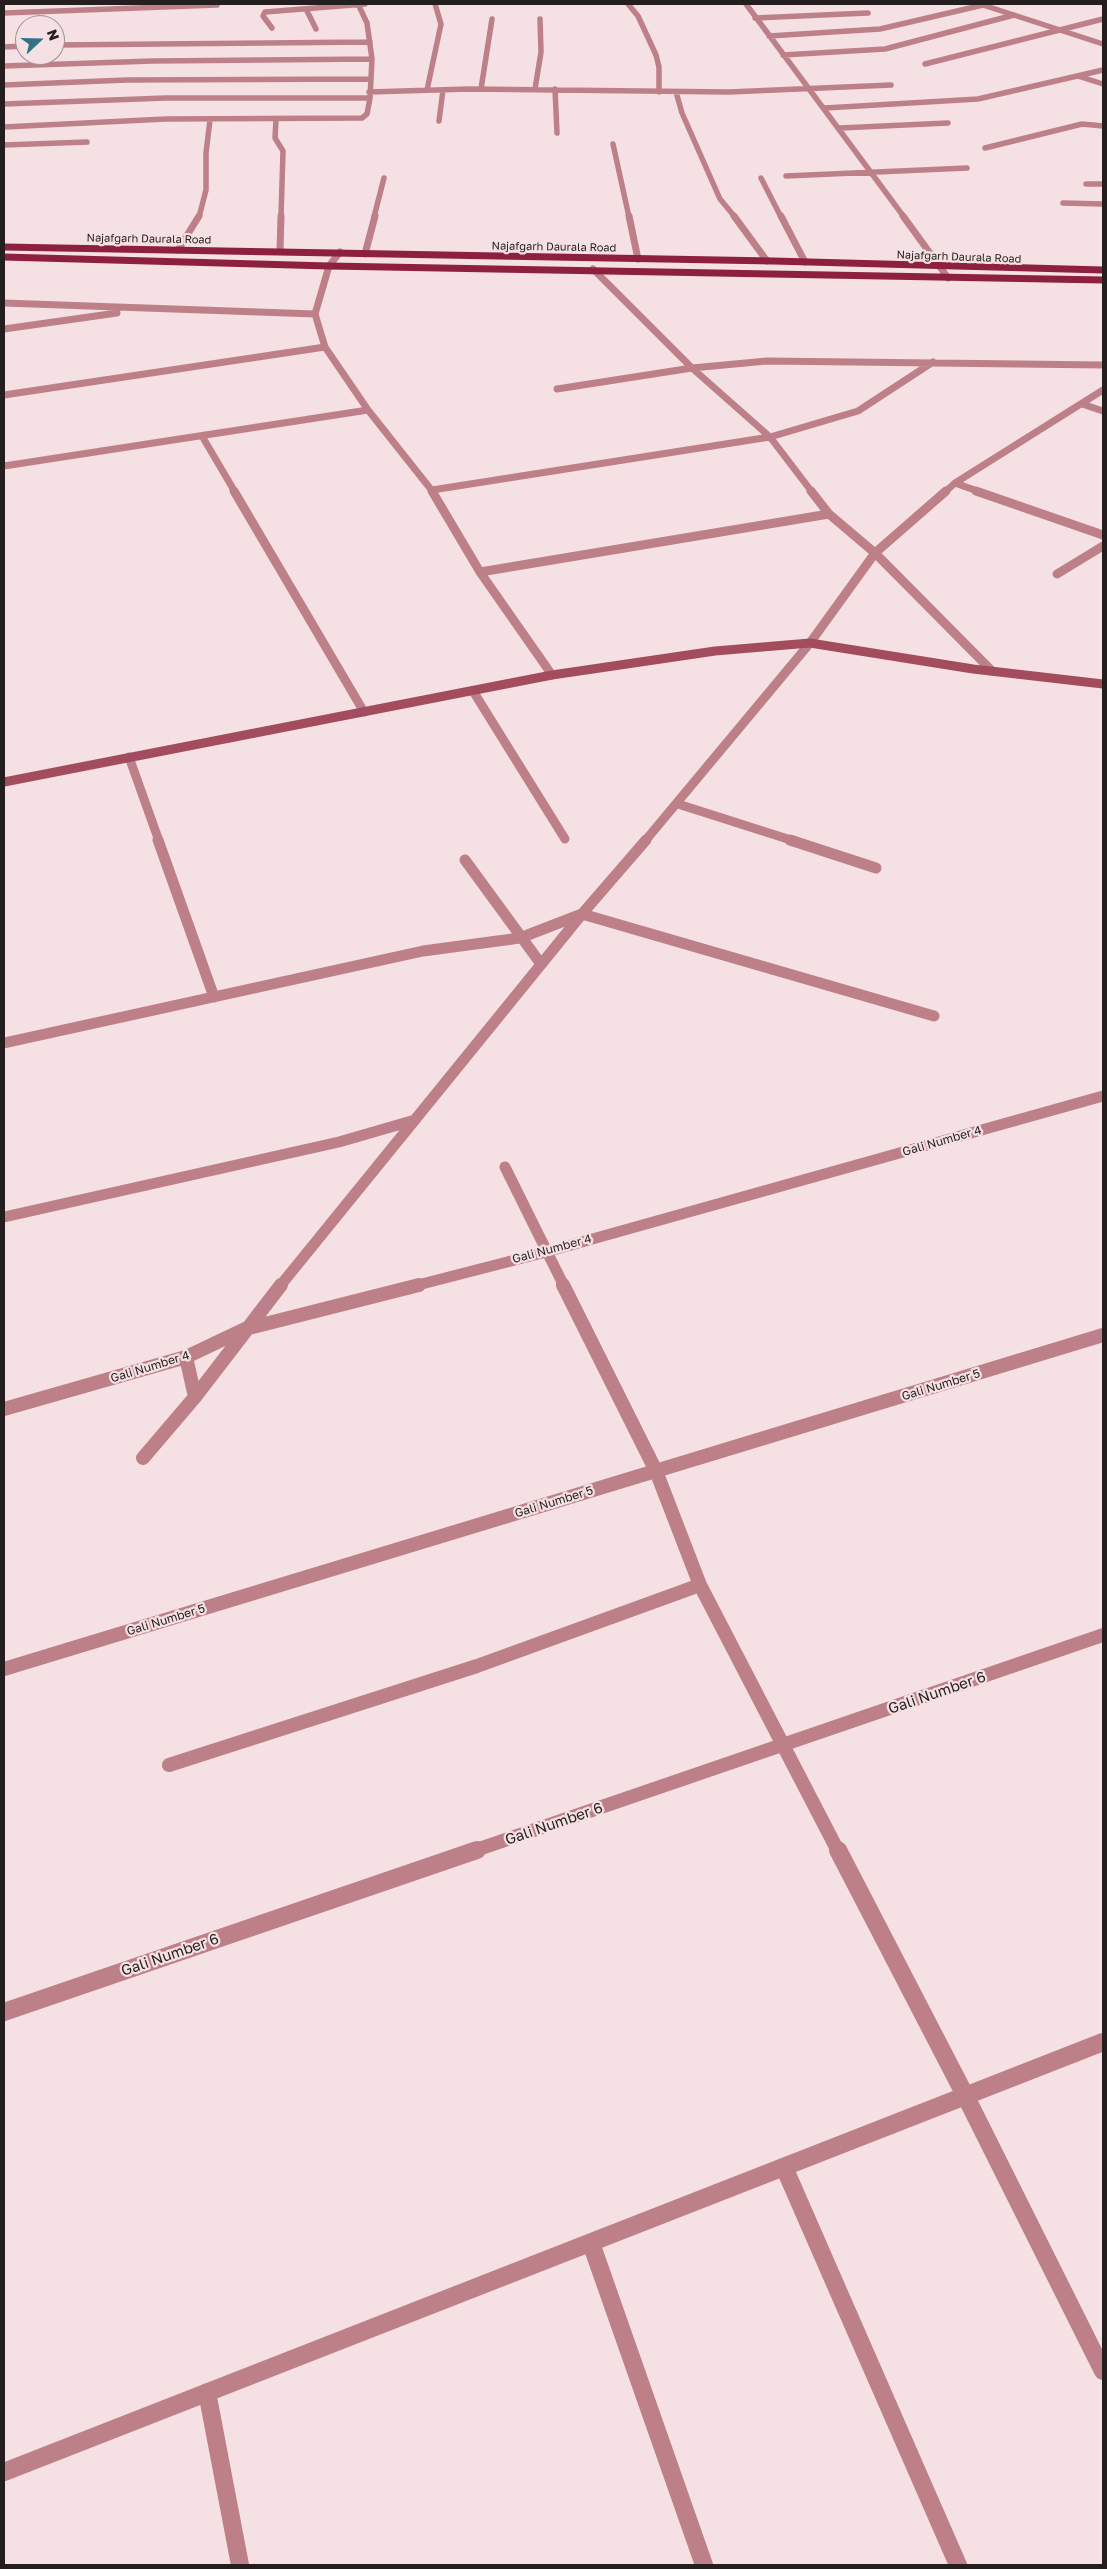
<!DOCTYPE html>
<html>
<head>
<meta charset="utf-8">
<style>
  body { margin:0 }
  #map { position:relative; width:1107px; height:2569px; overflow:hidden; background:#f5e0e3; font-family:"Golos Text",sans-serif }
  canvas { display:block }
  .frame { position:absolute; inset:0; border:5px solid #251e1f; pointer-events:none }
  .north { position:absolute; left:15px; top:15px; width:50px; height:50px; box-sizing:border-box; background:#f5e0e3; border:1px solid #a29295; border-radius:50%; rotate:69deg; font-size:14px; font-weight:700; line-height:20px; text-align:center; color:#251e1f }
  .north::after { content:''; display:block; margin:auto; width:18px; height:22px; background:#317385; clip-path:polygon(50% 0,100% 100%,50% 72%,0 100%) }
</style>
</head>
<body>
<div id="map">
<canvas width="1107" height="2569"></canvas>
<div class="frame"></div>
<div class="north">N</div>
</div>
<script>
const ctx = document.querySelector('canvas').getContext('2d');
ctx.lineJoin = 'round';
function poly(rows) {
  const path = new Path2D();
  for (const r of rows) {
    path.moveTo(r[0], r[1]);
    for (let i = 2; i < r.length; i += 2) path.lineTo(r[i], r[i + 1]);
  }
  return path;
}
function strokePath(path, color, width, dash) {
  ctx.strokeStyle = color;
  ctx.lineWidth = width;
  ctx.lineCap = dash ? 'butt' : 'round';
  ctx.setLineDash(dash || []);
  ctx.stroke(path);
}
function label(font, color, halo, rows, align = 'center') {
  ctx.font = font + ' "Golos Text",sans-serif';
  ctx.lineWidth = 4.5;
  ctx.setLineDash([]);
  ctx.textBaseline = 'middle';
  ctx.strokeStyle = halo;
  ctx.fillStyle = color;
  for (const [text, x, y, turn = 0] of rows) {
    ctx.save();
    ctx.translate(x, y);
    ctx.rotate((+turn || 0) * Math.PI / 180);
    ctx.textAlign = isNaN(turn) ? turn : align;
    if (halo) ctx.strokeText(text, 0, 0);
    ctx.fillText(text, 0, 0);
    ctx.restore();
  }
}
const laneFar2 = poly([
  [276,120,275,138,283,151,281,217],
  [4,145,87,142],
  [761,178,781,217],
  [374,217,384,178]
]);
const laneFar1 = poly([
  [781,216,805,262],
  [280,251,281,216],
  [365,254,375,216]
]);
const lane = poly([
  [473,691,565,839]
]);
const streetFar5 = poly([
  [628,4,638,16,656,55,659,67,659,92],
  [746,4,904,217],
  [980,4,1103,44],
  [306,9,316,29],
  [4,13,217,5],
  [755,18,868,13],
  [272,28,263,16,265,12,365,4],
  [769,36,880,29,983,5],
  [55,45,370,42],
  [4,47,25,46],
  [783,55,885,49,1014,15],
  [925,64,1103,19],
  [4,66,153,61,372,59],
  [1081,77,1103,84],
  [4,85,127,80,370,79],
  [481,89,492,19],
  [535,89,541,52,540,19],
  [555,89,557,133],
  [427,90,441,24,435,4],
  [369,92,469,89,729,92,891,85],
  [676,92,682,113,720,199,735,217],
  [4,104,166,98,370,98],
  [825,108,978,99,1103,70],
  [439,121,443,90],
  [4,127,166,119,362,118,367,114,370,98,372,59,367,23,358,4],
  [840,128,948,123],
  [613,144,629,217],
  [985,148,1082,124,1103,126],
  [786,176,967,168],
  [1086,184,1103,184],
  [1063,203,1103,204],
  [199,217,206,190,206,153,210,120]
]);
const streetFar4 = poly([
  [629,216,638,259],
  [734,216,767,261],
  [903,216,948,278],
  [178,250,199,216],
  [340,252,329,266,315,314,325,347,368,410,433,492],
  [593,269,692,368,770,437,812,492],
  [4,303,315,314],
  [4,329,117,313],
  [557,389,692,368,767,361,1103,365],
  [4,395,325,347],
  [1082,404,1103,411],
  [202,436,235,492],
  [4,466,368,410],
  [955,483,980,492],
  [432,490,770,437,858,411,933,362],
  [945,492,955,483,1103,390]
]);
const streetFar3 = poly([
  [234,491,364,712],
  [432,491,480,572,552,675],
  [811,491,829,514,875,553,992,671],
  [976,491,1103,535],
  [480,572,829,514],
  [1057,574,1103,546],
  [129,757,159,841],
  [678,804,794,841],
  [645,841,810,643,875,553,946,491]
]);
const streetFar2 = poly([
  [158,840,214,997],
  [790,840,876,868],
  [465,860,541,964],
  [4,1043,423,951,520,938,582,914,934,1016],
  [505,1167,564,1286],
  [4,1217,339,1142,415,1120],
  [280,1286,582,914,646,840],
  [414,1286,546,1252,1103,1096]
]);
const streetFar1 = poly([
  [563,1285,656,1471,700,1585,838,1851],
  [186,1357,195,1397],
  [4,1409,186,1357,245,1329,419,1285],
  [143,1458,195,1397,281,1285],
  [4,1669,1103,1335],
  [169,1765,477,1666,700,1585],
  [473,1851,1103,1635]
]);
const street = poly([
  [838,1850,966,2097,1103,2371],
  [4,2012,477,1850],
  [784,2167,958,2565],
  [591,2243,704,2565],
  [207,2392,240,2565],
  [4,2472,1103,2042]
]);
const secondary = poly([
  [4,782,552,675,715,651,810,643,973,669,1103,684]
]);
const primary = poly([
  [4,247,773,261,1103,270],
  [4,257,329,266,1103,280]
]);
const farStreetnames = [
  ["Najafgarh Daurala Road",149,239,1],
  ["Najafgarh Daurala Road",554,247,1],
  ["Najafgarh Daurala Road",959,257,2]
];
const streetNames = [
  ["Gali Number 4",942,1141,-16],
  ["Gali Number 4",552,1249,-15],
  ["Gali Number 4",150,1367,-17],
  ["Gali Number 5",941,1385,-17],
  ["Gali Number 5",554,1502,-17],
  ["Gali Number 5",166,1620,-17]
];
const nearStreetnames = [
  ["Gali Number 6",937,1693,-19],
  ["Gali Number 6",554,1824,-19],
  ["Gali Number 6",170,1955,-19]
];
strokePath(laneFar2, '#bd8089', 5.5);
strokePath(laneFar1, '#bd8089', 7);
strokePath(lane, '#bd8089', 9);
strokePath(streetFar5, '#bd8089', 5.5);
strokePath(streetFar4, '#bd8089', 7);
strokePath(streetFar3, '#bd8089', 9);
strokePath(streetFar2, '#bd8089', 11);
strokePath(streetFar1, '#bd8089', 14);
strokePath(street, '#bd8089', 18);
strokePath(secondary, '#a34c5e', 9);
strokePath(primary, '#8d203f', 7);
label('11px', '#251e1f', '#f5e0e3', farStreetnames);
label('12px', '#251e1f', '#f5e0e3', streetNames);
label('15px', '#251e1f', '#f5e0e3', nearStreetnames);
</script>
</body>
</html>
